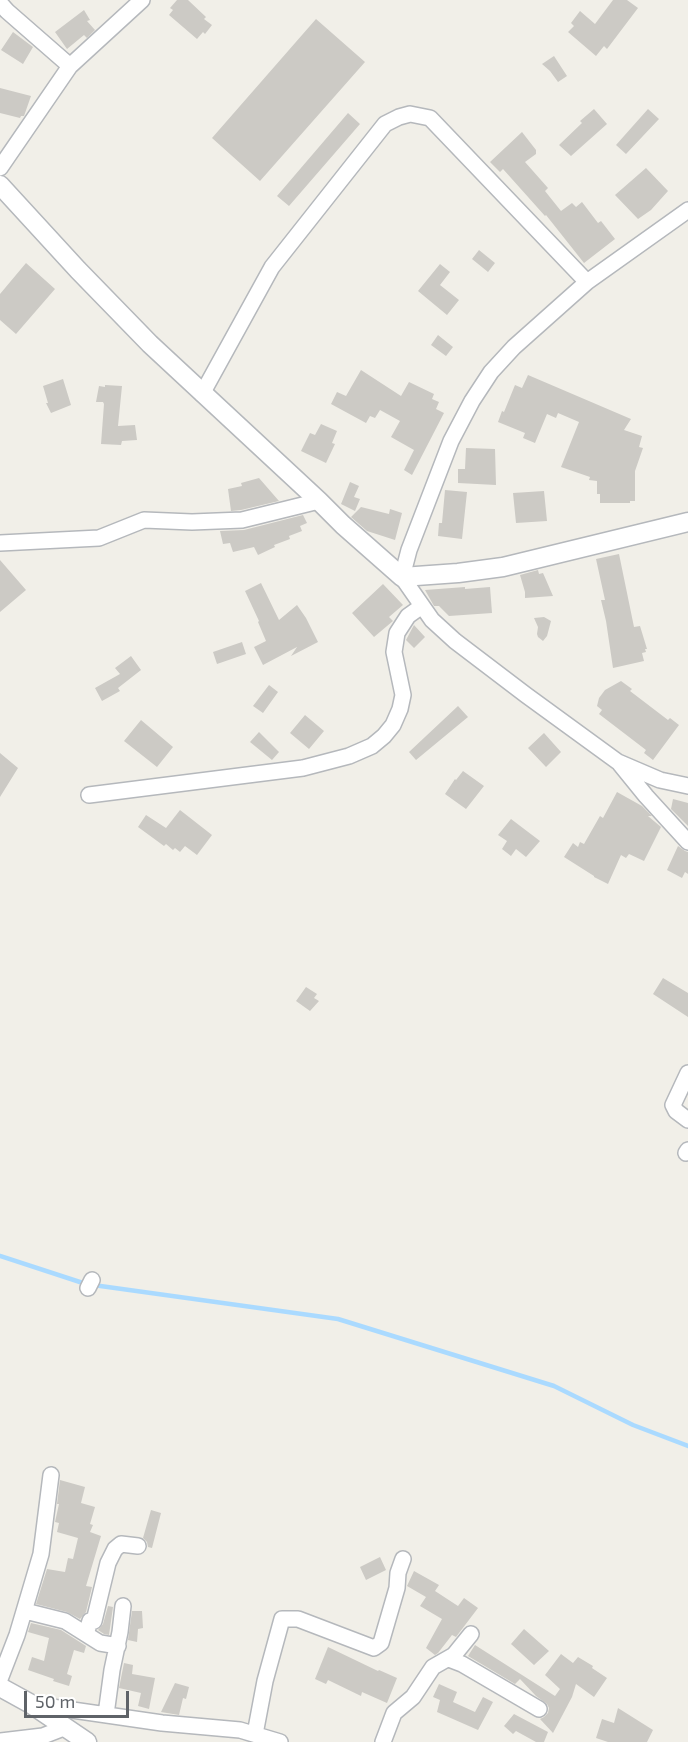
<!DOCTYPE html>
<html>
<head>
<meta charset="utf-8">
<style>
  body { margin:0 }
  #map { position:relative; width:688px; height:1742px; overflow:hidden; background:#f1efe8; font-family:"Exo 2",sans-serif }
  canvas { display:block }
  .scale { position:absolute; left:24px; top:1691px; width:105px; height:27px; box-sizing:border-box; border:3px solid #5f6368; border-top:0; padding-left:8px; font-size:18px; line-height:21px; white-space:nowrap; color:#5f6368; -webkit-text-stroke:4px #fff; paint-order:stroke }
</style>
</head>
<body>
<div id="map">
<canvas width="688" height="1742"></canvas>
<div class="scale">50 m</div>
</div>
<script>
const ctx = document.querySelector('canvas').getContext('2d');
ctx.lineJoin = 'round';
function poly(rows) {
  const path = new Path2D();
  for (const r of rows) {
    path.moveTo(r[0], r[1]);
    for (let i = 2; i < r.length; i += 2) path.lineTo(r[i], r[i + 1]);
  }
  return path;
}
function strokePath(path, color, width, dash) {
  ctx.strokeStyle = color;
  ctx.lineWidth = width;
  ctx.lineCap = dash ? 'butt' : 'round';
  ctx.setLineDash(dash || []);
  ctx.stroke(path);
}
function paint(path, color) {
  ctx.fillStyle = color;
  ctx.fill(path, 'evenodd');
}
const stream = poly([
  [0,1256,86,1284,338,1319,554,1386,633,1425,688,1446]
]);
const building = poly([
  [177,0,188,0,206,17,204,19,212,25,205,34,203,32,197,39,169,15,173,10,170,8],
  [613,0,627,0,638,8,607,49,604,46,596,56,568,32,574,26,571,23,580,11,595,24],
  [84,10,90,20,87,21,95,30,87,38,84,35,67,49,55,32],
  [316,19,365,62,260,181,212,138],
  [13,32,33,47,23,64,1,50],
  [554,56,567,76,558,82,550,71,542,64],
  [0,88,31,96,24,116,21,116,20,118,0,113],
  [594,109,607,124,571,156,559,145,582,123,580,121],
  [648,109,659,119,626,154,616,145],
  [348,113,360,124,289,206,277,196],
  [522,132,536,150,536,154,525,162,548,188,545,191,561,211,572,203,576,207,582,202,598,223,601,221,615,239,584,263,546,215,545,216,503,169,500,172,490,162],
  [646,168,668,191,651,210,638,219,615,195],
  [479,250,495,263,488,272,472,259],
  [26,263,55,289,16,334,0,320,0,294],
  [440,264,450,272,440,285,459,300,447,315,418,291],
  [438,335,453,347,446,356,431,345],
  [361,370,401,396,409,382,434,394,432,399,439,402,436,409,444,413,412,475,404,470,414,450,391,437,400,421,380,410,375,418,370,416,366,423,331,404,337,392,346,396],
  [528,375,631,419,624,430,642,436,639,447,643,448,635,471,635,501,630,501,630,503,600,503,600,494,597,494,597,481,589,480,590,477,561,467,579,422,558,413,556,418,547,414,535,443,523,438,525,433,498,422,502,411,504,412,515,385,522,388],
  [63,379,71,405,51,413,46,403,48,403,43,386],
  [105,385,122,386,118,426,135,425,137,440,122,441,121,445,101,444,104,404,103,402,96,402,99,386,105,387],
  [321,424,337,431,332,443,335,444,326,463,301,451,310,433,315,435],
  [466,448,495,449,496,485,458,483,458,469,465,469],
  [259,478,279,501,241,510,231,511,228,489,242,486,241,483],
  [350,482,359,486,354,497,360,499,355,511,341,504],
  [445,490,467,492,462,539,438,536,439,523,442,523],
  [544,491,547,521,516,523,513,493],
  [361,507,389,514,390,509,402,513,395,540,367,531,351,517],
  [303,515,307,523,300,526,302,531,289,536,290,539,274,545,275,547,258,555,254,547,233,552,230,543,223,544,220,531,244,530],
  [619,554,634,627,640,626,647,649,645,649,646,652,642,653,644,661,613,668,606,621,601,600,605,600,596,559],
  [0,560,26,590,0,612],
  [538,570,539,574,543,573,553,596,525,598,525,592,520,575],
  [261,583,279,620,297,605,306,618,318,642,291,656,297,647,263,665,254,647,266,641,258,622,259,621,245,591],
  [383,584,403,605,389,617,393,621,374,637,352,613],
  [465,587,465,589,490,587,492,613,449,616,439,606,434,606,425,590],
  [544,617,551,621,547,636,543,641,538,637,537,634,538,627,534,618],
  [414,625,425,637,414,648,406,640],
  [242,642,246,654,217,664,213,652],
  [131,656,141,670,118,688,120,691,102,701,95,688,120,674,115,668],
  [621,681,632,689,630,691,668,720,670,718,679,725,653,760,644,753,646,750,599,714,602,710,597,706,599,698,605,690],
  [269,685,278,692,263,713,253,706],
  [458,706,468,717,416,760,409,752],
  [305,715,324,731,309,749,290,733],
  [141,720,173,747,157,767,124,741],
  [259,732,279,752,272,760,250,742],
  [544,733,561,752,546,767,528,748],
  [0,753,18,768,0,797],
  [463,771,484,786,466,809,445,794,455,779,456,780],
  [617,792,642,806,652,816,648,816,661,827,644,861,629,854,626,858,621,855,608,884,594,877,594,876,564,857,573,843,578,847,580,842,584,844,600,816,603,818],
  [673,799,688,803,688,826,671,809],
  [180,810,212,835,197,855,185,846,180,852,175,848,173,850,166,844,164,846,138,827,146,815,166,828],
  [511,819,540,841,526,857,516,849,511,856,502,849,507,841,498,835],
  [678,846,685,851,688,852,688,874,685,872,682,878,667,870],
  [663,978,688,993,688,1017,653,994],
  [306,987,317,994,314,998,319,1001,310,1011,296,1001],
  [60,1480,85,1487,81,1503,95,1507,90,1524,93,1525,90,1532,101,1536,86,1586,92,1587,86,1612,80,1619,67,1612,36,1604,47,1569,65,1572,68,1558,73,1559,78,1538,57,1532,59,1523,55,1522,59,1504,57,1504],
  [151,1510,161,1513,152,1548,148,1547,147,1542,143,1538],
  [380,1557,386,1570,366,1580,360,1567],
  [414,1571,439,1585,435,1591,458,1606,464,1598,478,1608,456,1637,452,1635,438,1653,435,1655,426,1648,442,1619,420,1606,426,1597,407,1586],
  [108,1606,113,1607,109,1635,104,1634,98,1630,103,1624],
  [132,1611,142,1611,143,1628,138,1629,137,1642,128,1640],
  [31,1623,61,1630,86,1646,84,1653,74,1650,67,1674,72,1676,69,1686,53,1681,54,1679,28,1670,32,1657,44,1661,49,1638,28,1632],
  [524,1629,549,1651,534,1665,511,1644],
  [475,1645,555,1696,560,1689,545,1675,561,1654,573,1663,578,1657,593,1666,592,1668,607,1678,594,1697,576,1684,572,1697,553,1733,540,1719,544,1717,548,1713,549,1708,547,1704,536,1696,520,1679,515,1684,468,1656],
  [328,1647,378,1671,379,1670,397,1678,387,1703,362,1692,361,1696,328,1680,326,1684,315,1679],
  [124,1663,133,1665,132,1674,155,1678,149,1709,138,1706,141,1693,119,1688],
  [175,1683,189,1687,186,1699,183,1698,179,1715,161,1712],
  [439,1684,457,1692,453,1702,475,1712,483,1697,493,1702,478,1730,437,1712,440,1700,433,1697],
  [618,1708,653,1730,647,1742,608,1742,596,1738,602,1719,614,1723],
  [514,1714,548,1732,544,1742,536,1742,516,1731,513,1734,504,1726]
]);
const minor = poly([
  [0,3,7,11,70,66],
  [0,168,70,66,142,0],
  [688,210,587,282,514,347,491,372,472,401,451,441,409,550,402,577,432,620,455,641,526,695,618,762,660,780,688,786],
  [202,394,272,267,385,124,399,117,410,114,430,118,587,282],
  [0,543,99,538,144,520,192,522,242,520,319,501],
  [620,764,646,796,688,842],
  [89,795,303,768,349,756,372,746,384,736,393,725,400,709,403,695,394,652,397,633,408,616,422,606],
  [688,1073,673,1105,676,1111,688,1120],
  [686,1153,688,1150],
  [88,1288,92,1280],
  [25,1611,65,1621,100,1643,118,1646],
  [86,1634,90,1621,94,1621,108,1563,115,1549,121,1544,138,1546],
  [449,1659,462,1664,539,1709],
  [0,1679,17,1635,41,1554,51,1475],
  [31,1704,162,1723,240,1730,280,1742],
  [107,1707,112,1670,120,1632,123,1606],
  [255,1734,265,1681,282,1619,298,1619,374,1648,381,1643,397,1588,398,1573,403,1559],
  [0,1741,43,1736,66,1727],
  [383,1742,394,1713,413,1697,433,1667,454,1655,471,1634]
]);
const tertiary = poly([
  [0,185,78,270,150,344,319,501,343,525,402,577,458,573,503,567,688,522],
  [0,1687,31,1704,87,1742]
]);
strokePath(stream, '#aadaff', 4.5);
paint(building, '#cccac5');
strokePath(minor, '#b5b8bc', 18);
strokePath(tertiary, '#b5b8bc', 21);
strokePath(minor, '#fff', 15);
strokePath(tertiary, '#fff', 18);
</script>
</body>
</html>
